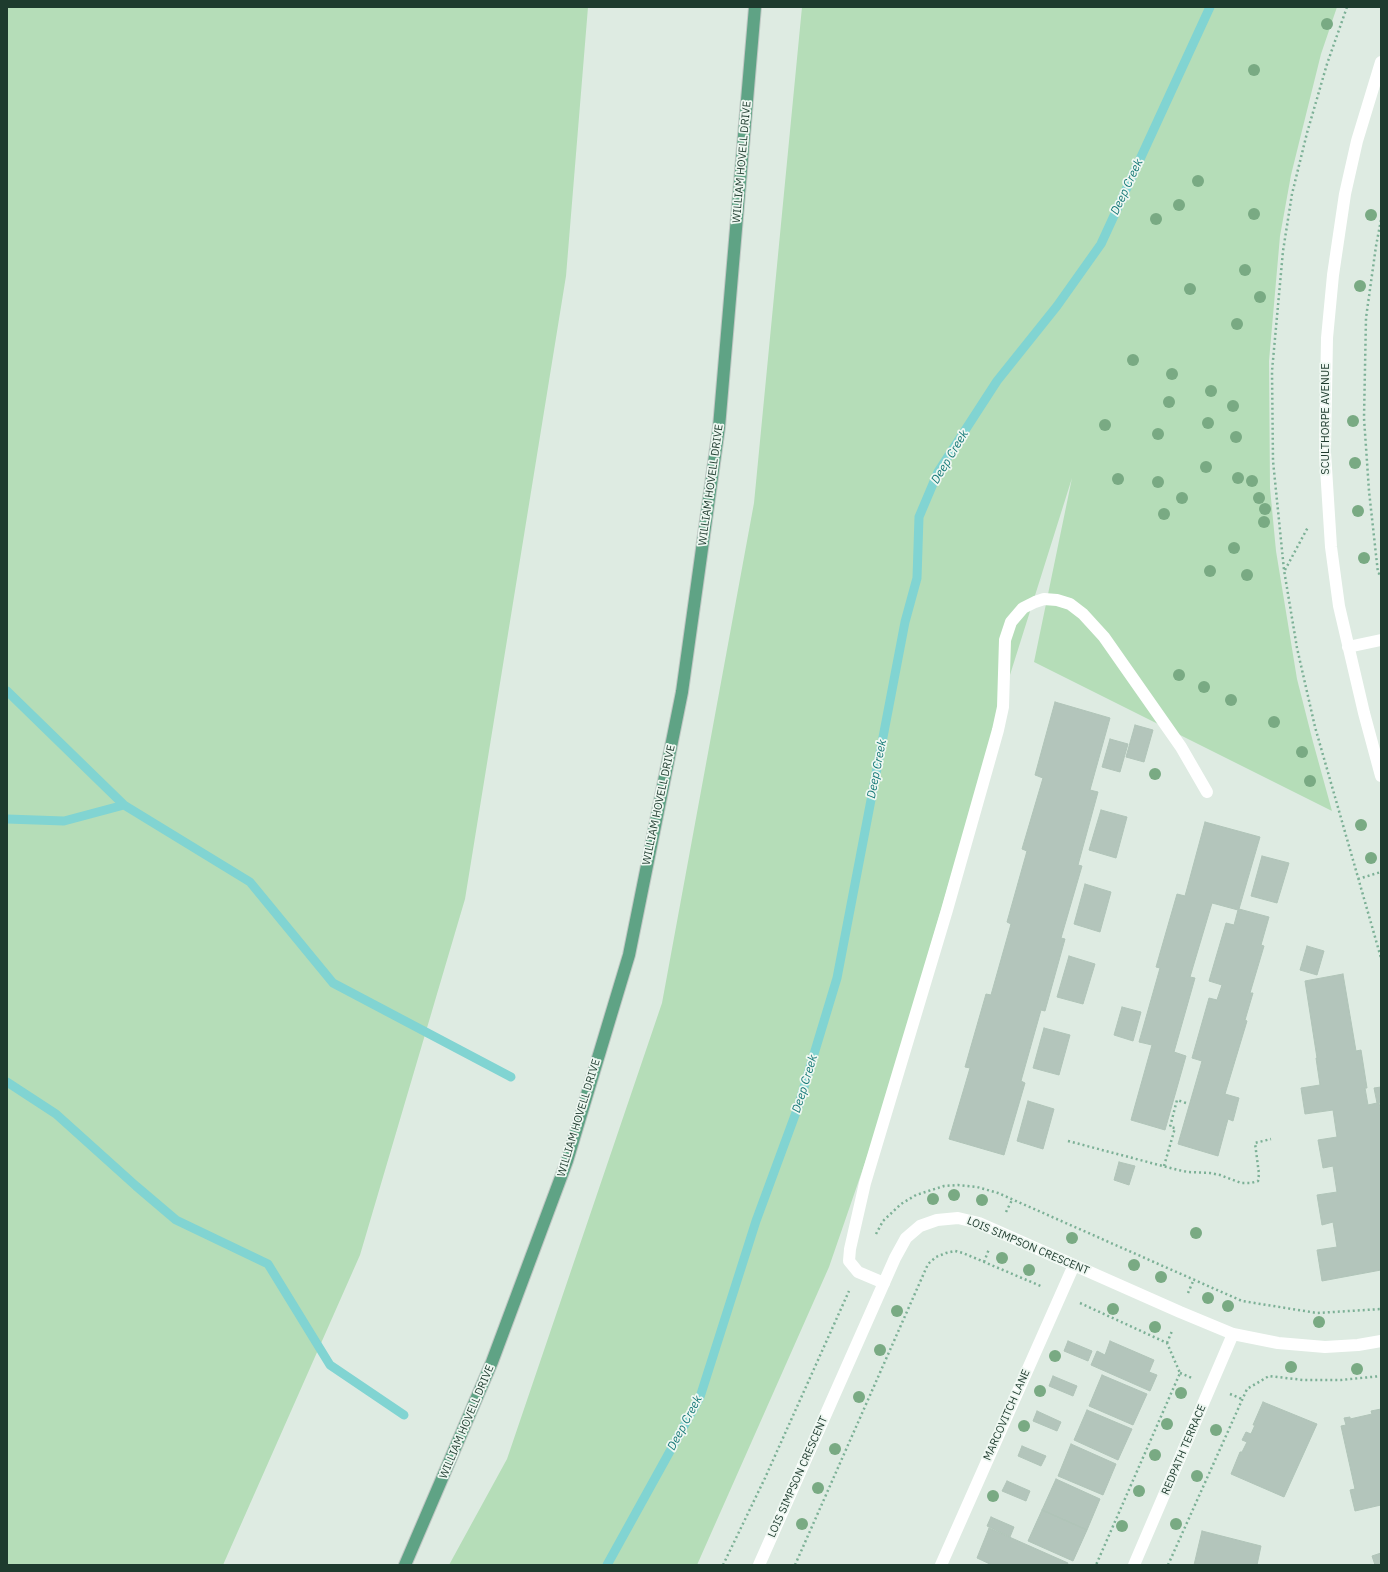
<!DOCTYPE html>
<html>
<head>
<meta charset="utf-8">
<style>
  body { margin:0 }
  #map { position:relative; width:1388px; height:1572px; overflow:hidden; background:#deebe2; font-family:"IBM Plex Sans",sans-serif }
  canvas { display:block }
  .frame { position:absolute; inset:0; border:8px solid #1e3b2e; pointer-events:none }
</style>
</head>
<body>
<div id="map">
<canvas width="1388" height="1572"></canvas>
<div class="frame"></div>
</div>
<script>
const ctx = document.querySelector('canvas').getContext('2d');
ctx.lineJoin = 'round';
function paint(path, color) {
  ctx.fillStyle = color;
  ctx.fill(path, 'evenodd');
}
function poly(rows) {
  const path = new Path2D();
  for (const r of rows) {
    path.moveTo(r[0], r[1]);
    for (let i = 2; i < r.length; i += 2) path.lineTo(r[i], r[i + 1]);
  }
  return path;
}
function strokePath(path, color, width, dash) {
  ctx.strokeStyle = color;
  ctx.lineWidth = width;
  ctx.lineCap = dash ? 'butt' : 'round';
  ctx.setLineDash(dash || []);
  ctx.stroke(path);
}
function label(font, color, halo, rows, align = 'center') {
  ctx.font = font + ' "IBM Plex Sans",sans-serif';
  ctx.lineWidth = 3.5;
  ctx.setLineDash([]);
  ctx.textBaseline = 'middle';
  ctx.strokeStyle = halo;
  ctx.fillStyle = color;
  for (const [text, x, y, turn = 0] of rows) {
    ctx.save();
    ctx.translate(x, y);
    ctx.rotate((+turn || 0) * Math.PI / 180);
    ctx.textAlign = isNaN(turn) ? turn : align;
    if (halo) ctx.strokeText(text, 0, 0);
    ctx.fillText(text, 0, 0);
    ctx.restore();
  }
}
const green = poly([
  [7,7,588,7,566,276,465,899,360,1255,223,1565,7,1565],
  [802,7,1337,7,1321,54,1291,175,1280,236,1269,361,1270,488,1276,551,1297,679,1313,742,1332,811,1034,662,1072,478,1009,678,879,1122,829,1267,697,1565,449,1565,507,1459,662,1003,754,503]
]);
const stream = poly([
  [7,691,124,805,250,882,333,983,511,1077],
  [7,819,64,821,124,805],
  [7,1082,56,1114,136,1186,176,1220,268,1264,330,1365,404,1415],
  [607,1565,700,1397,756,1221,798,1107,837,978,905,622,917,578,919,517,938,472,997,381,1057,306,1101,244,1210,7]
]);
const building = poly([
  [1055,702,1110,718,1090,790,1098,792,1078,865,1082,866,1061,938,1065,939,1045,1011,1041,1010,1021,1081,1025,1083,1004,1155,949,1139,970,1068,965,1067,986,994,991,995,1011,924,1007,922,1027,851,1022,849,1043,778,1035,775,1055,702],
  [1135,725,1153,730,1144,762,1126,757,1135,725],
  [1110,739,1128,744,1120,772,1102,767,1110,739],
  [1101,810,1127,817,1116,858,1089,850,1101,810],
  [1205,822,1260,837,1239,909,1269,917,1261,945,1264,946,1250,993,1253,993,1245,1020,1247,1021,1225,1094,1239,1098,1233,1121,1228,1119,1218,1156,1178,1144,1202,1061,1192,1058,1209,998,1217,1000,1222,985,1209,981,1226,923,1234,925,1238,910,1212,903,1190,977,1195,978,1174,1052,1186,1056,1165,1130,1131,1120,1152,1045,1139,1042,1160,968,1156,967,1177,894,1185,896,1205,822],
  [1262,856,1289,863,1277,903,1251,896,1262,856],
  [1085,884,1111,892,1100,932,1074,924,1085,884],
  [1307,946,1324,951,1317,975,1300,970,1307,946],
  [1069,956,1095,964,1083,1004,1057,997,1069,956],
  [1343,974,1356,1051,1361,1050,1367,1088,1365,1088,1368,1105,1377,1103,1374,1088,1381,1087,1381,1102,1379,1103,1381,1113,1381,1270,1322,1281,1317,1250,1337,1247,1333,1222,1322,1225,1317,1195,1337,1192,1333,1166,1323,1168,1318,1140,1337,1137,1333,1110,1305,1114,1301,1088,1320,1085,1316,1058,1317,1058,1305,981,1343,974],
  [1122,1007,1141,1012,1133,1041,1114,1035,1122,1007],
  [1044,1028,1070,1035,1059,1075,1033,1068,1044,1028],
  [1028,1101,1054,1109,1043,1149,1017,1141,1028,1101],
  [1119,1162,1135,1166,1129,1185,1114,1180,1119,1162],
  [1068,1341,1092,1351,1088,1361,1064,1351,1068,1341],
  [1110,1341,1154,1360,1149,1372,1157,1375,1150,1391,1091,1365,1097,1351,1105,1355,1110,1341],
  [1102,1375,1147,1394,1133,1425,1089,1406,1102,1375],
  [1053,1376,1077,1386,1073,1396,1049,1386,1053,1376],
  [1263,1402,1317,1424,1284,1497,1231,1474,1240,1452,1242,1452,1247,1442,1242,1440,1246,1432,1251,1434,1255,1425,1253,1425,1263,1402],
  [1381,1409,1381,1505,1355,1511,1350,1490,1355,1489,1341,1426,1346,1425,1344,1418,1350,1417,1350,1419,1372,1414,1371,1411,1381,1409],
  [1087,1410,1132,1429,1118,1460,1074,1440,1087,1410],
  [1037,1411,1061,1422,1057,1431,1033,1421,1037,1411],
  [1071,1444,1116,1464,1103,1495,1058,1476,1071,1444],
  [1022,1446,1046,1456,1041,1466,1018,1456,1022,1446],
  [1056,1479,1100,1499,1087,1530,1042,1510,1056,1479],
  [1007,1481,1030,1491,1026,1501,1002,1491,1007,1481],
  [1042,1510,1087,1530,1073,1561,1028,1541,1042,1510],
  [991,1517,1014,1527,1010,1537,987,1526,991,1517],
  [989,1528,1068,1563,1067,1565,992,1565,977,1558,989,1528],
  [1202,1531,1261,1546,1257,1565,1194,1565,1202,1531],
  [1381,1553,1381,1565,1375,1565,1372,1556,1381,1553]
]);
const path = poly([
  [1347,7,1327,64,1307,133,1292,194,1283,251,1272,371,1273,461,1284,570,1297,648,1315,727,1381,958],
  [1381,220,1376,246,1366,318,1364,418,1369,491,1378,573,1381,575],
  [1285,570,1308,527],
  [1358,879,1381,872],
  [1068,1141,1178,1170,1188,1172,1210,1173,1220,1175,1241,1183,1251,1183,1258,1181,1259,1174,1255,1143,1271,1139],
  [1164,1166,1175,1128,1170,1127,1177,1100,1186,1103],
  [1006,1212,1012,1200],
  [876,1234,883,1221,901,1204,916,1195,944,1186,958,1185,977,1187,998,1193,1242,1301,1317,1313,1381,1309],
  [984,1262,989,1249],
  [1188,1293,1194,1279],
  [1080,1303,1167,1343,1180,1373,1096,1565],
  [1167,1343,1172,1331],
  [1180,1373,1192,1378],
  [1230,1394,1242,1399],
  [723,1565,765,1478,849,1291],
  [795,1565,928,1264,936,1257,946,1253,955,1251,963,1253,1043,1287],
  [1168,1565,1247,1389,1269,1376,1303,1380,1341,1380,1381,1376]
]);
const service = poly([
  [884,1283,858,1272,849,1261,850,1249,865,1183,947,910,998,730,1003,707,1005,640,1011,622,1023,608,1035,602,1044,599,1057,600,1070,604,1083,614,1104,637,1181,747,1207,792]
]);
const minor = poly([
  [759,1565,895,1258,906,1238,920,1226,937,1220,958,1218,979,1223,1180,1312,1233,1334,1278,1343,1325,1347,1358,1345,1381,1341],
  [941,1565,1074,1265],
  [1134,1565,1233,1334]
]);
const tertiary = poly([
  [1381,62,1357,141,1345,194,1333,275,1327,338,1325,452,1331,547,1339,606,1364,713,1381,776],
  [1348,647,1381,640]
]);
const primary = poly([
  [405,1565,492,1362,567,1161,629,955,682,692,719,427,755,7]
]);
const trees = [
  [1327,24],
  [1254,70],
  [1198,181],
  [1179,205],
  [1254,214],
  [1371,215],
  [1156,219],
  [1245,270],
  [1360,286],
  [1190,289],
  [1260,297],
  [1237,324],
  [1133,360],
  [1172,374],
  [1211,391],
  [1169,402],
  [1233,406],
  [1353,421],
  [1208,423],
  [1105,425],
  [1158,434],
  [1236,437],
  [1355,463],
  [1206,467],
  [1238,478],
  [1118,479],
  [1252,481],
  [1158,482],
  [1182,498],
  [1259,498],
  [1265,509],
  [1358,511],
  [1164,514],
  [1264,522],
  [1234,548],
  [1364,558],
  [1210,571],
  [1247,575],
  [1179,675],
  [1204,687],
  [1231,700],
  [1274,722],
  [1302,752],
  [1155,774],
  [1310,781],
  [1361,825],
  [1371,858],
  [954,1195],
  [933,1199],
  [982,1200],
  [1196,1233],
  [1072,1238],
  [1002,1258],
  [1134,1265],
  [1029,1270],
  [1161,1277],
  [1208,1298],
  [1228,1306],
  [1113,1309],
  [897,1311],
  [1319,1322],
  [1155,1327],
  [880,1350],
  [1055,1356],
  [1291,1367],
  [1357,1369],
  [1040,1391],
  [1181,1393],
  [859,1397],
  [1167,1424],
  [1024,1426],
  [1216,1430],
  [835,1449],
  [1155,1455],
  [1197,1476],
  [818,1488],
  [1139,1491],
  [993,1496],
  [802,1524],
  [1176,1524],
  [1122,1526]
];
const streetNames = [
  ["WILLIAM HOVELL DRIVE",742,162,-85],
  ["SCULTHORPE AVENUE",1326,419,-90],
  ["WILLIAM HOVELL DRIVE",711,485,-82],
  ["WILLIAM HOVELL DRIVE",659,805,-78],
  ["WILLIAM HOVELL DRIVE",579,1118,-73],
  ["LOIS SIMPSON CRESCENT",1028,1246,23],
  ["MARCOVITCH LANE",1007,1415,-66],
  ["WILLIAM HOVELL DRIVE",467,1422,-67],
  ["REDPATH TERRACE",1184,1450,-67],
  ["LOIS SIMPSON CRESCENT",798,1477,-66]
];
const waterNames = [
  ["Deep Creek",1127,187,-65],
  ["Deep Creek",950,457,-59],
  ["Deep Creek",877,769,-79],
  ["Deep Creek",805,1084,-73],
  ["Deep Creek",685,1423,-62]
];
paint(green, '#b5ddb8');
strokePath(stream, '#81d4d2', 9);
paint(building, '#b3c5bb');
strokePath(building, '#b0c4b8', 1);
strokePath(primary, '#c0c8c4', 14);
strokePath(path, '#7cb096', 2.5, [2, 3]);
strokePath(service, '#fff', 12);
strokePath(minor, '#fff', 12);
strokePath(tertiary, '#fff', 12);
strokePath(primary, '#5fa385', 12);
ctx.fillStyle = '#79aa83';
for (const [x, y] of trees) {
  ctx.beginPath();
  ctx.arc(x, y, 6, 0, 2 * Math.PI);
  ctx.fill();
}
label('11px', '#1e3b2e', '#eef7f1', streetNames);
label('italic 12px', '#167978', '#eef7f1', waterNames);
</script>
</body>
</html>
